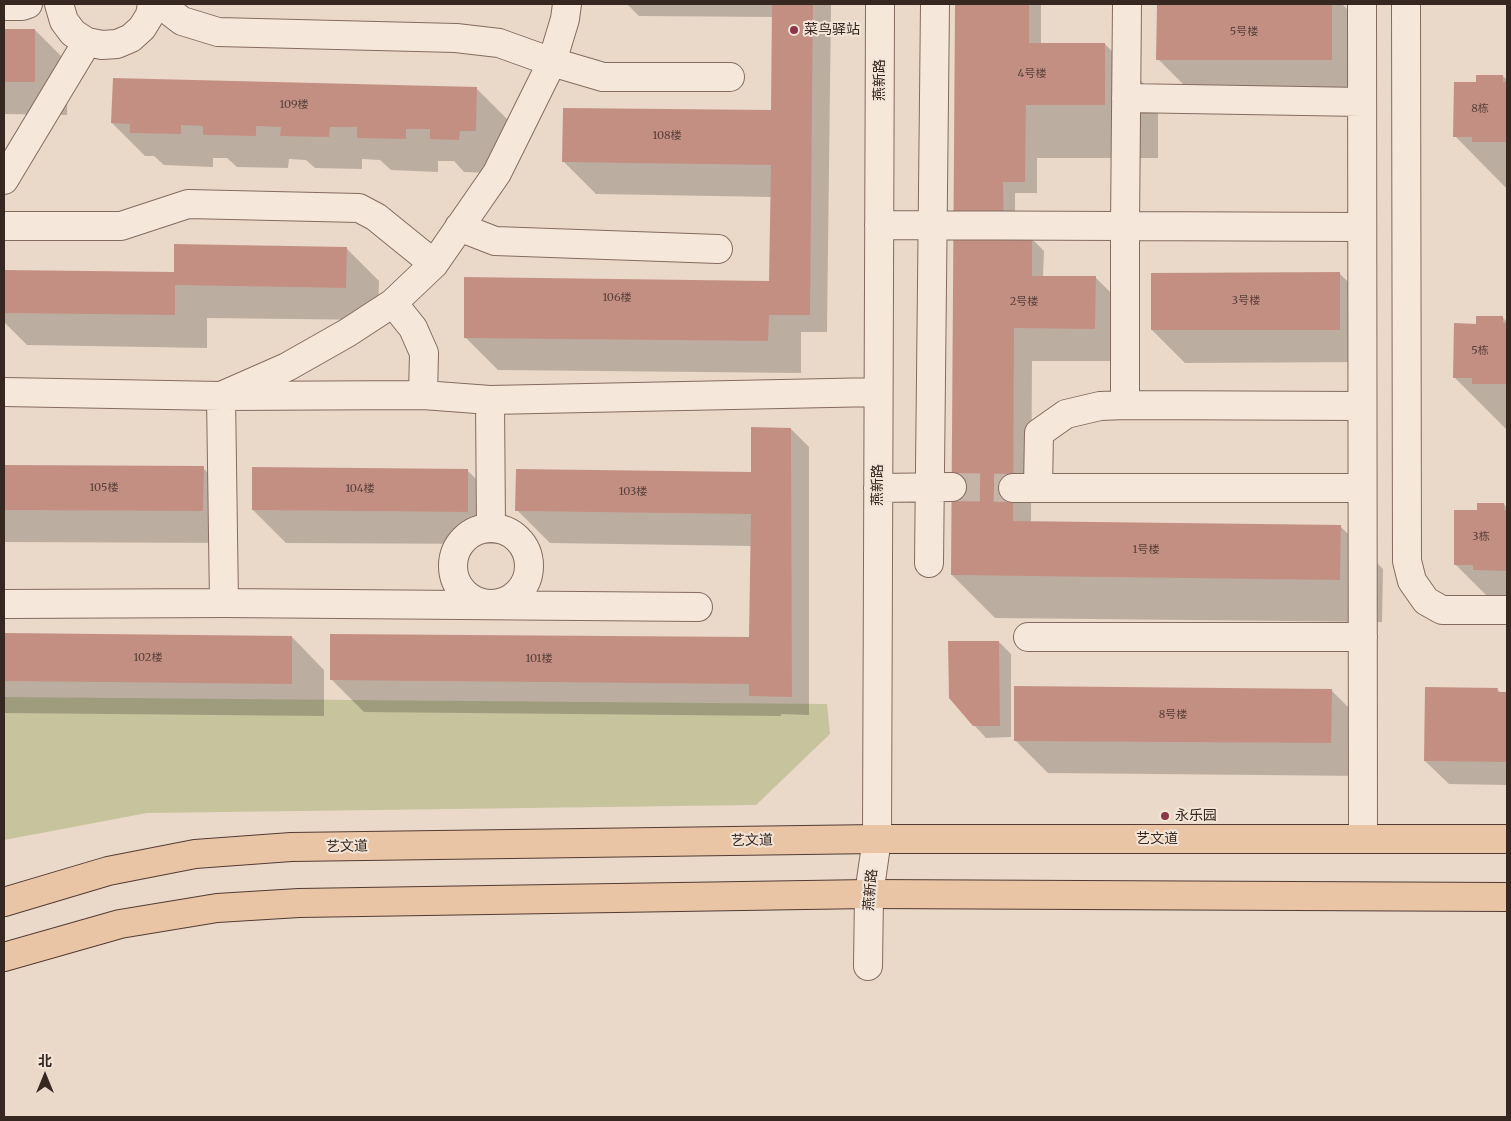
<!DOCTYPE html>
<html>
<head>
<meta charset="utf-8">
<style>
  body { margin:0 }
  #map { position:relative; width:1511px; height:1121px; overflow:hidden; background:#ead9c9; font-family:Merriweather,"Noto Sans SC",serif }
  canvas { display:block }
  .frame { position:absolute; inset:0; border:5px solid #362721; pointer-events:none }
  .north { position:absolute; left:20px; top:1051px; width:50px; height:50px; -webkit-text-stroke:4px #f2e5d7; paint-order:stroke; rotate:0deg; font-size:14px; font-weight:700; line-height:20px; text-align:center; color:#362721 }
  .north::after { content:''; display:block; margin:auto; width:18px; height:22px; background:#362721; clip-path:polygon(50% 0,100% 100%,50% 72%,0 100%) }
</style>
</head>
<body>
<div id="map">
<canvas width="1511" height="1121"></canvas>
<div class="frame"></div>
<div class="north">北</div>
</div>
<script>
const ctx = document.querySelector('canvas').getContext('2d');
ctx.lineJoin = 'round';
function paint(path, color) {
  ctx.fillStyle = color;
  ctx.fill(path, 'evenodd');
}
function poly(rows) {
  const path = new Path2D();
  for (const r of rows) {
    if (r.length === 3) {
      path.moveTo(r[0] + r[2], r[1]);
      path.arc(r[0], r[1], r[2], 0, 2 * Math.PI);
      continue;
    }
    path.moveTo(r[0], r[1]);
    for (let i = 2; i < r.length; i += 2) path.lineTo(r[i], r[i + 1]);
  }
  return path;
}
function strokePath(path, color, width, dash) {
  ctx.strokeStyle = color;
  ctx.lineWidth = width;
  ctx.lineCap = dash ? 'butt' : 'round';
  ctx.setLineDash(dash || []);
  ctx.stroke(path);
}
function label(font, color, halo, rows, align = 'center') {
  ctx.font = font + ' Merriweather,"Noto Sans SC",serif';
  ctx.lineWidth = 4;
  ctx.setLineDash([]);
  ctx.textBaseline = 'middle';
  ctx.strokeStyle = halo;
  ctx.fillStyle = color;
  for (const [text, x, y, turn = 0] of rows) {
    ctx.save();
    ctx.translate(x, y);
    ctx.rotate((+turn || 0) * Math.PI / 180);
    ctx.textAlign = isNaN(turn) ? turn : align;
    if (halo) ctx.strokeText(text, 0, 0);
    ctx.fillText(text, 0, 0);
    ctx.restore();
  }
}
const green = poly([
  [4,697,827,704,830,734,756,805,147,813,4,840]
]);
const shadow = poly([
  [627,4,831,4,827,332,801,332,801,373,498,370,465,337,771,282,772,197,596,194,563,161,772,112,773,17,639,16],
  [956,4,1041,4,1041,44,1105,44,1158,98,1158,158,1037,158,1037,193,1015,193,1015,239,1032,239,1044,251,1043,277,1095,277,1128,310,1128,361,1032,361,1031,522,1340,526,1383,569,1382,622,995,618,952,575],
  [1158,4,1342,4,1365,27,1365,92,1191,92,1158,59],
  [4,30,35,30,68,63,67,115,4,114],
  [1503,76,1507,80,1507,189,1455,136,1477,83],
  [477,89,510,122,492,173,464,172,454,161,438,161,438,172,391,170,380,160,362,159,362,169,315,168,306,160,289,159,288,168,237,167,227,158,213,158,213,167,164,165,154,156,145,156,112,123],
  [346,248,379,281,378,320,207,318,207,348,27,345,4,322,4,271,175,274],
  [1340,274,1373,306,1373,362,1185,363,1152,330],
  [1503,318,1507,322,1507,430,1455,378,1477,325],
  [791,429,809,447,809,715,781,714,781,716,364,712,331,679,750,641,751,546,550,543,517,510,752,474],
  [4,467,203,468,236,500,235,543,4,542],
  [467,470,500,503,500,544,286,543,253,510],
  [1504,504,1507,508,1507,616,1455,564,1478,511],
  [4,634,292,637,324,670,324,716,4,713],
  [999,642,1011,654,1011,737,986,738,974,725],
  [1497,689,1502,694,1507,694,1507,785,1449,784,1425,761],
  [1331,690,1364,723,1364,776,1048,773,1015,740]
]);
const building = poly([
  [772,4,813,4,810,315,769,315,768,341,464,338,464,277,769,281,771,165,562,162,563,108,771,110],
  [955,4,1029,4,1029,43,1105,43,1105,105,1026,105,1025,182,1003,182,1004,237,1032,237,1032,276,1096,276,1095,329,1014,328,1013,521,1341,525,1340,580,951,575],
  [1157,4,1332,4,1332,60,1156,60],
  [4,29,35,29,35,82,4,82],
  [1476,75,1503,75,1503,82,1507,82,1507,142,1472,142,1472,137,1453,137,1454,82,1476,82],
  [113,78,477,87,476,131,460,131,459,140,430,139,430,129,406,129,406,139,357,138,357,127,330,127,329,137,280,136,281,127,256,126,256,136,203,135,203,126,181,125,181,134,130,133,130,124,111,123],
  [174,244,347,247,346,288,175,285,175,315,4,313,4,270,174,272],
  [1340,272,1340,330,1151,330,1151,273],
  [1476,316,1503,316,1503,323,1507,323,1507,384,1472,384,1472,378,1453,378,1454,323,1476,324],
  [751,427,791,428,792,697,749,696,749,684,330,680,330,634,749,637,751,514,515,511,516,469,751,472],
  [4,465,204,466,203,511,4,510],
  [252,467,468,469,468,512,252,510],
  [1477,503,1504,503,1504,510,1507,510,1507,571,1473,570,1473,565,1454,565,1454,510,1477,510],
  [4,633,292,636,292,684,4,681],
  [948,641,999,641,1000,726,973,726,949,698],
  [1014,686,1332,689,1331,743,1014,741],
  [1425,687,1498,688,1497,692,1507,692,1507,762,1424,761]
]);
const minorTunnel = poly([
  [952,487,1013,488]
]);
const minor = poly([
  [59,4,64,21,73,33,87,42,102,45,117,44,131,38,142,28,150,15,152,4],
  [160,4,182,21,218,32,456,38,499,43,552,62,603,77,730,77],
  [1362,4,1363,839],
  [1406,4,1407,561,1412,581,1426,601,1442,610,1507,610],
  [4,6,22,6,28,4],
  [1126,98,1362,102],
  [4,180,87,42],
  [879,225,1362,227],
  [4,226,121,226,188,204,359,208,376,217,434,264],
  [459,227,495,241,718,249],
  [393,303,413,328,424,353,423,395],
  [4,392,221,396,423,395,490,400,878,392],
  [490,400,491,528],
  [1125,405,1125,226,1127,4],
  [878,488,952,487],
  [1013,488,1362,488],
  [1038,488,1039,433,1066,414,1100,406,1125,405,1362,406],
  [491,566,38],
  [929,563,935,4],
  [224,603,221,396,287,367,347,333,393,303,434,264,497,173,552,62,565,19,567,4],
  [4,604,224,603,698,607],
  [1028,637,1363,637],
  [868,966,869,894,877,839,880,4]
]);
const major = poly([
  [4,902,108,871,195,854,291,847,877,839,1507,839],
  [4,957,120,924,217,908,299,903,869,894,1507,897]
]);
const markers = [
  [794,30,5,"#8d364a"],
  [1165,816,5,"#8d364a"]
];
const numberNames = [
  ["5号楼",1244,32],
  ["4号楼",1032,74],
  ["109楼",294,105],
  ["8栋",1480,109],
  ["108楼",667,136],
  ["106楼",617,298],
  ["3号楼",1246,301],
  ["2号楼",1024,302],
  ["5栋",1480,351],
  ["105楼",104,488],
  ["104楼",360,489],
  ["103楼",633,492],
  ["3栋",1481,537],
  ["1号楼",1146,550],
  ["102楼",148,658],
  ["101楼",539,659],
  ["8号楼",1173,715]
];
const poiNames = [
  ["菜鸟驿站",804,30],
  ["永乐园",1175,816]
];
const streetNames = [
  ["燕新路",880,80,-90],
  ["燕新路",878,485,-90],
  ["艺文道",1157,839],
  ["艺文道",752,841,-1],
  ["艺文道",347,847,-1],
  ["燕新路",871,890,-85]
];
paint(green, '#c7c39d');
paint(shadow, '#0003');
paint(building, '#c48f83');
strokePath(minorTunnel, '#c6b5a7', 28, [28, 14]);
strokePath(minor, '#846b5f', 30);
strokePath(major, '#533b33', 30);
strokePath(minor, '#f5e8db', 28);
strokePath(major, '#e9c5a5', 28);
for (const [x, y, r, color] of markers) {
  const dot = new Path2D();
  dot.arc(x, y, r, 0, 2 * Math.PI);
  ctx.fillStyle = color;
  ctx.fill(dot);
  strokePath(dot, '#f2e5d7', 2);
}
label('11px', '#5a413a', null, numberNames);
label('14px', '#362721', '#f2e5d7', poiNames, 'left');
label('14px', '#362721', '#f2e5d7', streetNames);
</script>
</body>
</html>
